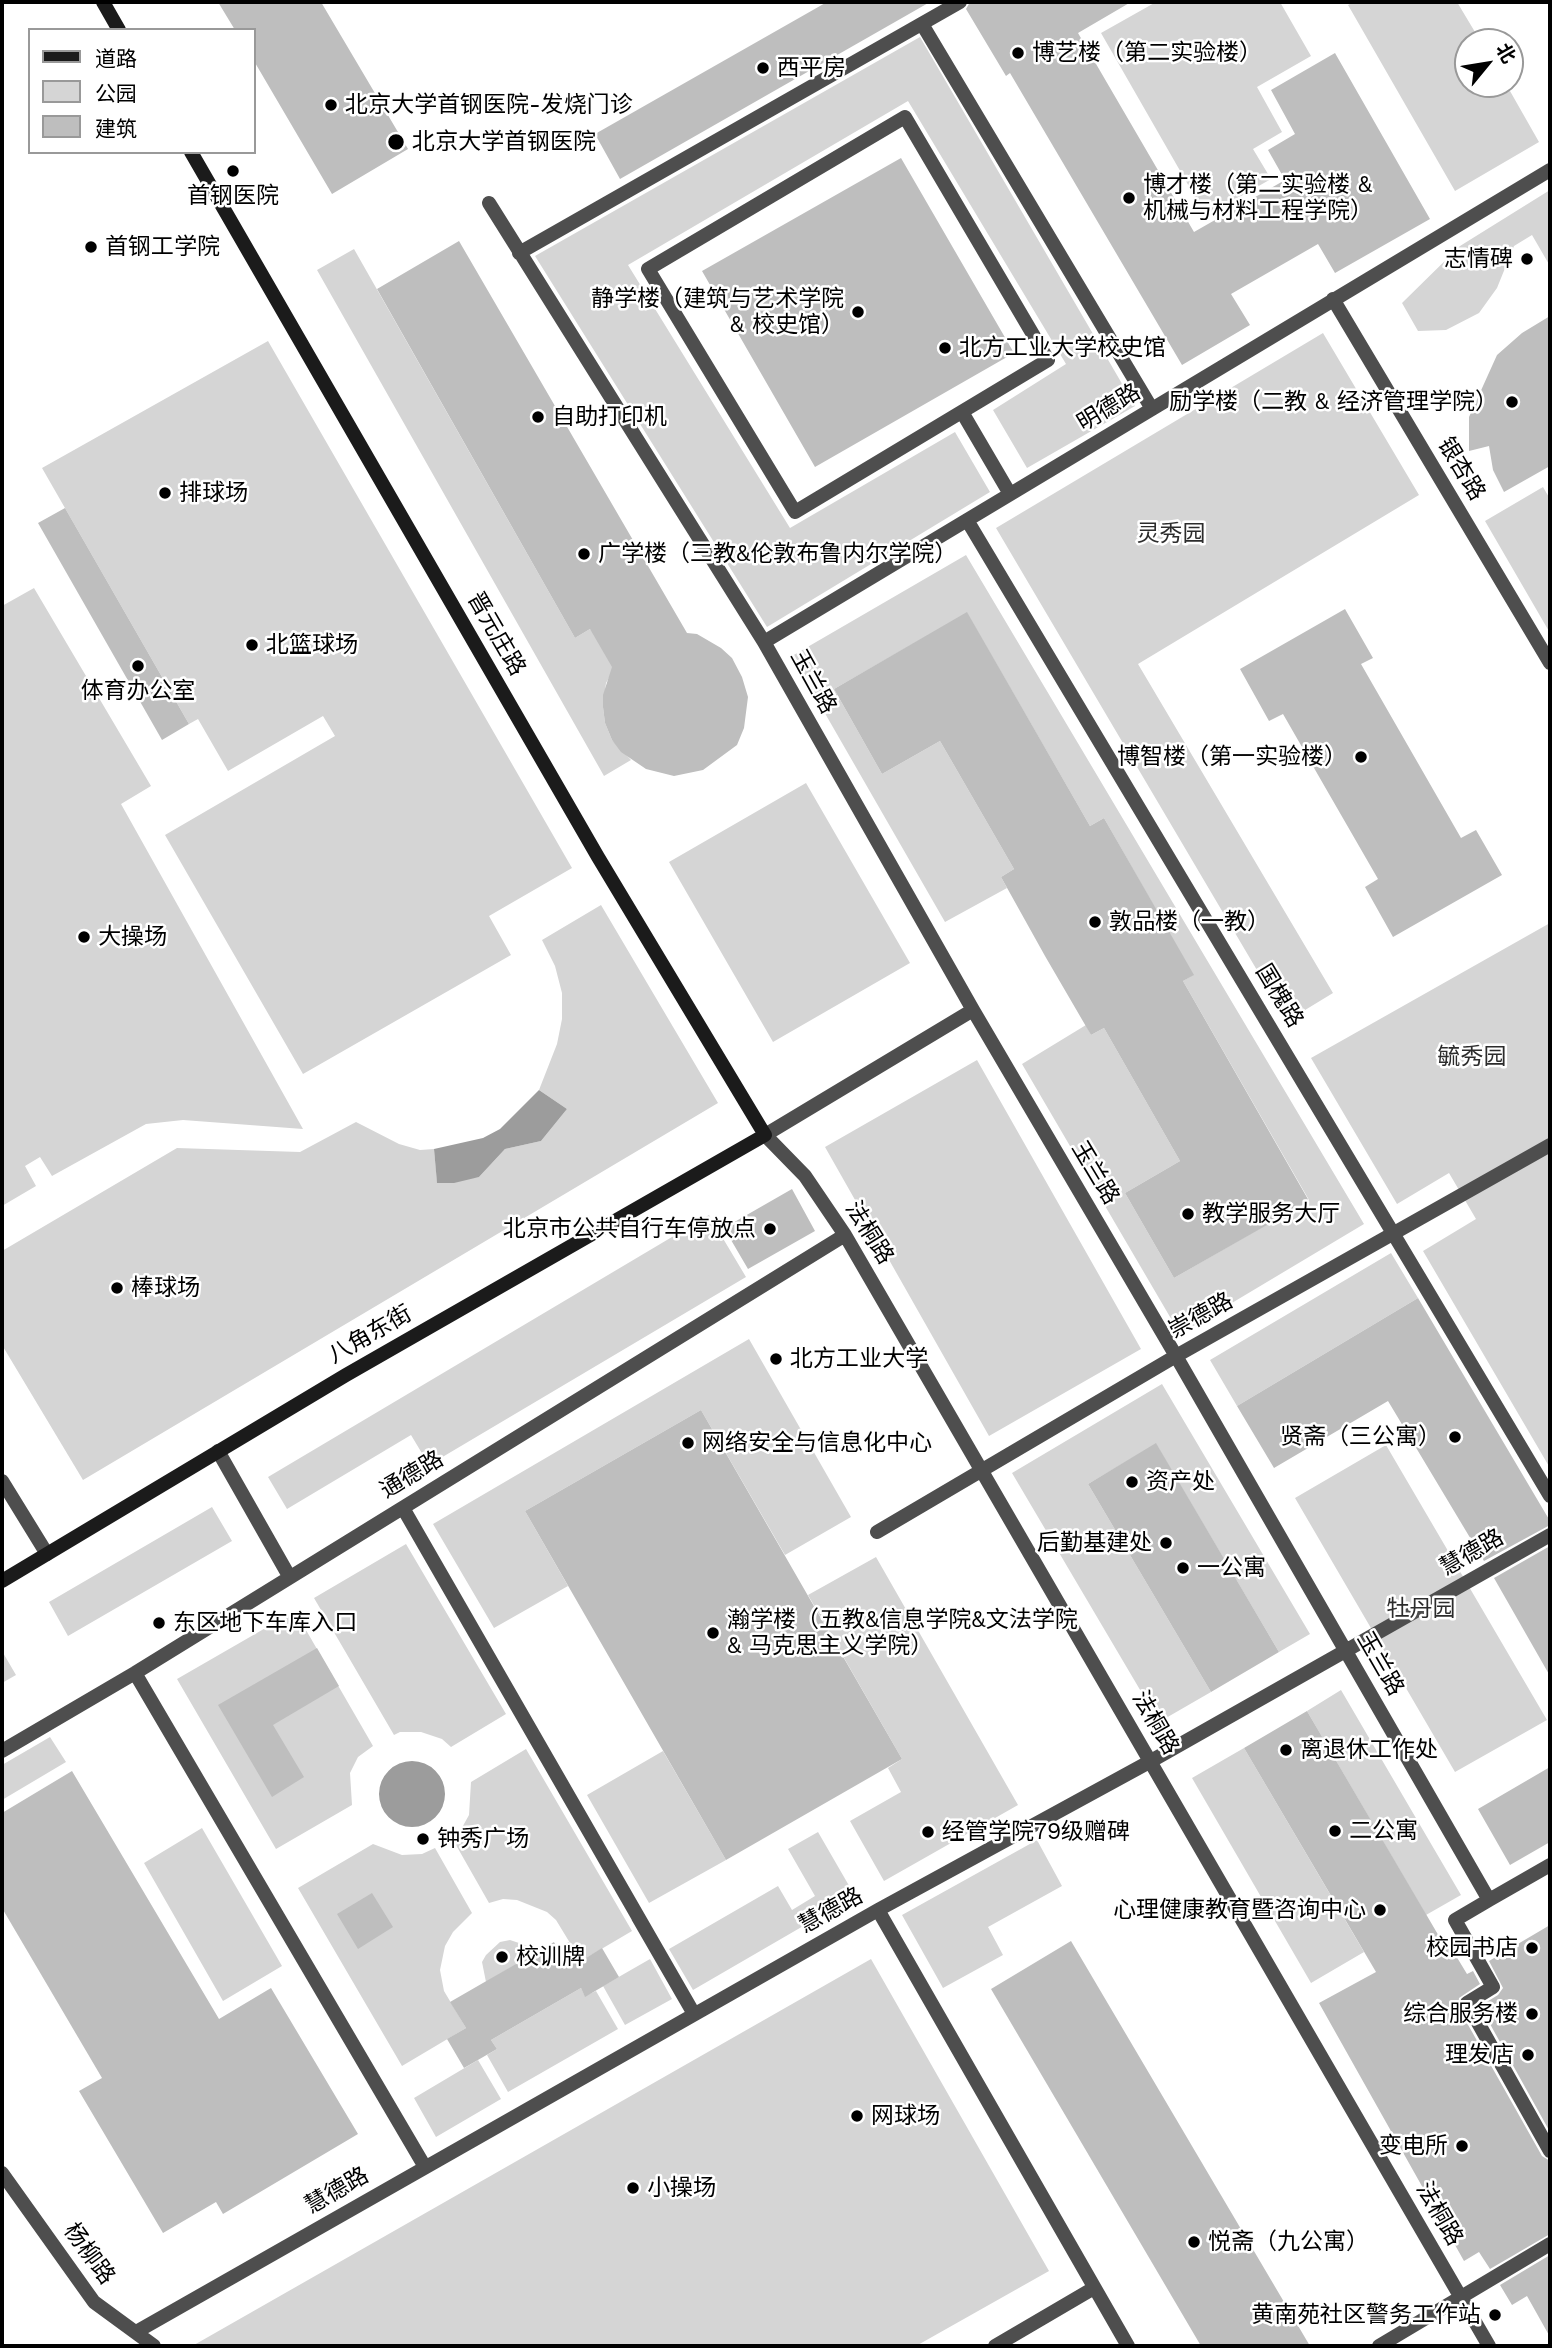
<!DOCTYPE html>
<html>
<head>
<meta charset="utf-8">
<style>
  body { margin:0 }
  #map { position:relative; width:1552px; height:2348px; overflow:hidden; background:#fff; font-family:"Work Sans","Noto Sans SC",sans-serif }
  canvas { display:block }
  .frame { position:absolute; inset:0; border:4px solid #000; pointer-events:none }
  .legend { position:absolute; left:28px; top:28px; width:228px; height:126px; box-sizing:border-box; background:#fff; border:2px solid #999; margin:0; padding:9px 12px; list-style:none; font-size:21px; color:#000 }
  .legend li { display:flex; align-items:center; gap:14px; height:35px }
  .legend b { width:35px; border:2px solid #999 }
  .north { position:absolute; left:1454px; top:28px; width:70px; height:70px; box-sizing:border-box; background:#fff; border:2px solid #999; border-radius:50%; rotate:60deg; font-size:19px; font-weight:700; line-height:28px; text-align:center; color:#000 }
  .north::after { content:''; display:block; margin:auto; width:24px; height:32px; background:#000; clip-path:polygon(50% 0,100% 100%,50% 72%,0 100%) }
</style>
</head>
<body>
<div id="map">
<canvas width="1552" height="2348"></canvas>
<div class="frame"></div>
<ul class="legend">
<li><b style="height:9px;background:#1b1b1b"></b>道路</li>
<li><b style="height:19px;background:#d5d5d5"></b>公园</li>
<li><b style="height:19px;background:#bebebe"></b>建筑</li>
</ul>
<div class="north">北</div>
</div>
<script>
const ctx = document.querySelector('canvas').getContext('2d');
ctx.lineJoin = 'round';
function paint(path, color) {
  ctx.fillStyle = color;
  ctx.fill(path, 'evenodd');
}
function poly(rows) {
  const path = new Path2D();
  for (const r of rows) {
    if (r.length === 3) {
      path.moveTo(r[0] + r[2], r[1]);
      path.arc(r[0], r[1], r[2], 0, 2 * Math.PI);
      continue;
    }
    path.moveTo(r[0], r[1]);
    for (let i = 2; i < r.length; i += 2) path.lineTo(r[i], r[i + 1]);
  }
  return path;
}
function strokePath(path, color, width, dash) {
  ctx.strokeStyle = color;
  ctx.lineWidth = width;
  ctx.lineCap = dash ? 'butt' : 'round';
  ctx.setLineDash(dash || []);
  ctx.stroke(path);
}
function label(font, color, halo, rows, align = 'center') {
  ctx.font = font + ' "Work Sans","Noto Sans SC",sans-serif';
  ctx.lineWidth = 5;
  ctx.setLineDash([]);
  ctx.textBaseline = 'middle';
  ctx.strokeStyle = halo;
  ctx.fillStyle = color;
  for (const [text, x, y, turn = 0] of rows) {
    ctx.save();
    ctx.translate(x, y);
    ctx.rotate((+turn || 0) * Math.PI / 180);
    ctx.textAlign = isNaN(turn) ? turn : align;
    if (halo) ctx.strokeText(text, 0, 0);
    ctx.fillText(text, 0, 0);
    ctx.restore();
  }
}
const green = poly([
  [1156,2,1280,2,1311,56,1257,87,1282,132,1253,149,1271,179,1206,216,1101,33],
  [1354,2,1457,2,1481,42,1468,42,1468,84,1506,84,1539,142,1455,191,1348,5],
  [920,37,1135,406,1027,468,993,410,1066,364,908,101,628,265,790,528,955,432,990,492,767,627,535,256],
  [1550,190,1550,266,1532,235,1514,246,1497,288,1479,313,1446,330,1418,331,1402,303,1460,246],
  [354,249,575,638,590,629,622,655,606,683,603,707,605,723,612,740,631,760,604,776,317,270],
  [1323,333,1419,495,1138,664,1333,993,1287,1021,996,528],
  [268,341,572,868,489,916,511,955,303,1074,165,835,335,736,323,716,228,771,198,719,189,724,42,468],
  [1543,487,1550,499,1550,633,1485,521],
  [966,555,1364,1224,1180,1334,1022,1064,1086,1025,1091,1035,1104,1028,1180,1161,1125,1193,1174,1278,1309,1200,1183,981,1193,975,1104,818,1090,826,967,613,834,689,882,774,940,741,1014,869,1001,877,1007,888,945,922,792,656],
  [34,588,151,786,121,804,303,1129,183,1120,146,1124,52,1176,40,1157,25,1166,36,1186,2,1206,2,606],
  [806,783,910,963,773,1042,669,862],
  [601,905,718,1103,83,1480,2,1345,2,1251,177,1148,300,1152,356,1122,399,1144,420,1150,434,1149,437,1182,479,1177,505,1149,541,1141,567,1109,539,1090,557,1044,562,1019,562,993,555,966,542,940],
  [1550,923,1550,1468,1423,1251,1476,1219,1449,1173,1397,1204,1311,1058],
  [977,1060,1141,1349,989,1436,825,1147],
  [709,1215,746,1277,429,1465,411,1435,287,1509,268,1477],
  [1391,1253,1418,1298,1237,1406,1210,1360],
  [749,1339,851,1517,785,1555,701,1410,525,1511,568,1586,494,1628,433,1524],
  [1162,1384,1310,1634,1279,1652,1156,1444,1088,1484,1211,1692,1159,1722,1012,1473],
  [1386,1445,1547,1720,1455,1772,1295,1498],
  [212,1507,232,1541,68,1636,49,1602],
  [406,1544,506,1714,451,1747,442,1739,421,1732,400,1732,394,1735,314,1598],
  [876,1557,1018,1805,884,1881,850,1821,901,1792,888,1768,902,1759,808,1595],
  [295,1611,373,1746,358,1757,350,1773,352,1805,276,1849,177,1679],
  [2,1651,16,1675,2,1683],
  [1341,1690,1461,1895,1426,1915,1307,1711],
  [50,1737,66,1762,2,1800,2,1765],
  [1244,1748,1364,1952,1311,1983,1192,1778],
  [526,1749,632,1931,581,1961,556,1920,547,1912,517,1900,503,1899,489,1903,452,1838,459,1833,469,1815,471,1782],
  [663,1751,726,1860,649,1903,587,1795],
  [202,1828,282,1966,223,2001,144,1863],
  [818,1832,855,1896,693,1990,669,1949,778,1886,792,1910,815,1896,788,1849],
  [1037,1840,1062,1886,988,1927,1003,1955,943,1988,902,1915],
  [373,1844,402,1855,422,1854,435,1848,472,1913,453,1932,445,1946,440,1970,444,1991,466,2028,402,2066,298,1888],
  [510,1940,528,1946,535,1953,486,1982,482,1962,486,1955,500,1942],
  [650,1959,672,1999,625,2025,603,1986],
  [871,1959,1049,2271,916,2346,194,2345],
  [581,1988,585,1996,596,1991,618,2029,508,2092,487,2055,497,2049,491,2040],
  [478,2060,501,2099,436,2137,414,2098]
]);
const water = poly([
  [539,1090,567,1109,541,1141,505,1149,479,1177,454,1183,437,1183,434,1149,483,1138,500,1129],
  [412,1794,33]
]);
const building = poly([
  [218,2,321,2,408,149,332,194,254,61,254,30,235,30],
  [827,2,930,2,620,179,595,134],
  [970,2,1131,2,1078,33,1194,232,1285,180,1268,150,1295,134,1271,90,1335,53,1430,219,1335,273,1318,244,1231,294,1250,325,1182,365,1010,73,1006,76,966,9],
  [901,158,1014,353,815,467,702,271],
  [459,241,687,633,697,634,721,648,732,658,742,677,748,697,744,728,737,745,703,770,674,776,646,769,621,752,612,740,605,723,603,707,603,695,612,667,590,629,575,638,377,289],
  [1550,316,1550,466,1504,492,1493,470,1489,446,1469,451,1469,417,1497,355,1522,333],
  [65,508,189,724,162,740,38,523],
  [1345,609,1373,658,1361,664,1461,838,1476,830,1502,875,1393,937,1365,887,1378,879,1329,794,1283,714,1269,721,1240,669],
  [967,612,1090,826,1104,818,1194,975,1183,981,1309,1201,1174,1278,1125,1193,1180,1161,1104,1028,1091,1035,1045,956,1001,877,1014,869,940,741,882,774,834,689],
  [792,1189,815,1231,748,1269,724,1228],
  [1418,1298,1550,1521,1550,1525,1484,1561,1388,1401,1274,1468,1237,1406],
  [701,1410,902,1759,726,1860,525,1511],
  [1156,1443,1279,1652,1211,1692,1088,1484],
  [1550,1546,1550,1676,1494,1578],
  [317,1648,339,1686,273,1725,304,1777,272,1797,218,1705],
  [1307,1711,1440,1938,1444,1936,1467,1974,1473,1971,1480,1984,1459,1998,1458,2007,1542,2156,1550,2161,1550,2234,1490,2269,1479,2252,1464,2261,1319,2003,1376,1972,1244,1748],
  [1550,1767,1550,1842,1510,1865,1478,1809],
  [72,1771,219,2019,271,1988,358,2134,223,2214,216,2202,163,2233,79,2091,102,2078,2,1908,2,1813],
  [372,1893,393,1927,358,1949,337,1914],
  [1550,1925,1550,2132,1480,2006,1498,1995,1503,1988,1489,1961],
  [1071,1941,1310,2346,1201,2346,991,1989],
  [554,1942,557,1948,569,1942,581,1961,602,1948,619,1977,585,1997,581,1988,491,2040,497,2049,464,2068,447,2039,466,2028,450,2002],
  [1550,2255,1550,2337,1527,2296,1512,2305,1500,2285]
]);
const street = poly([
  [922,24,1152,409],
  [905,117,1048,360,795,512,648,269,905,117],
  [489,203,764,642,973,1010,1176,1356,1489,1900,1455,1920,1493,1987,1467,2003,1550,2151],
  [519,253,960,2],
  [1333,299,1550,663],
  [962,412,1010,494],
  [967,520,1550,1496],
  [764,642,1550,170],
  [973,1010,765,1135,805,1176,845,1235,1489,2346],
  [218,1451,289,1576],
  [2,1481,47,1554],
  [403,1508,694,2014,638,1917],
  [877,1532,1176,1356,1550,1145],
  [135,1673,425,2167],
  [2,1751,135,1673,845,1235],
  [1489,1900,1550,1865],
  [878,1910,1128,2346],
  [2,2173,94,2302,154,2346],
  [136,2332,878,1910,1151,1761,1550,1535],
  [995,2346,1094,2288],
  [1379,2346,1550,2244]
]);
const secondary = poly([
  [103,2,119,30],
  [2,1581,346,1375,765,1135,598,857,191,152]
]);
const markers = [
  [1018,53,7,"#000"],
  [763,68,7,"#000"],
  [331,105,7,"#000"],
  [396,142,9,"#000"],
  [233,171,7,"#000"],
  [1129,198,7,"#000"],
  [91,247,7,"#000"],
  [1527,259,7,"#000"],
  [858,312,7,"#000"],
  [945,348,7,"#000"],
  [1512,402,7,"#000"],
  [538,417,7,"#000"],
  [165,493,7,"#000"],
  [584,554,7,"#000"],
  [252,645,7,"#000"],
  [138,666,7,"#000"],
  [1361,757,7,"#000"],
  [1095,922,7,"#000"],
  [84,937,7,"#000"],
  [1188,1214,7,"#000"],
  [770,1229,7,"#000"],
  [117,1288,7,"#000"],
  [776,1359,7,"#000"],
  [1455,1437,7,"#000"],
  [688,1443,7,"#000"],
  [1132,1482,7,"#000"],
  [1166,1543,7,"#000"],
  [1183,1568,7,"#000"],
  [159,1623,7,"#000"],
  [713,1633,7,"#000"],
  [1286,1750,7,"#000"],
  [1335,1831,7,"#000"],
  [928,1832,7,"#000"],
  [423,1839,7,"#000"],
  [1380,1910,7,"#000"],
  [1532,1948,7,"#000"],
  [502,1957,7,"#000"],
  [1532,2014,7,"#000"],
  [1528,2055,7,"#000"],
  [857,2116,7,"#000"],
  [1462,2146,7,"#000"],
  [633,2188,7,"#000"],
  [1194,2242,7,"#000"],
  [1495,2315,7,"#000"]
];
const poiNames = [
  ["博艺楼（第二实验楼）",1032,53],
  ["西平房",777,68],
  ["北京大学首钢医院-发烧门诊",345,105],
  ["北京大学首钢医院",412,142],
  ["博才楼（第二实验楼 &",1143,185],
  ["机械与材料工程学院）",1143,211],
  ["首钢医院",233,196,"center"],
  ["首钢工学院",105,247],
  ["志情碑",1513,259,"right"],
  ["静学楼（建筑与艺术学院",844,299,"right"],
  ["& 校史馆）",844,325,"right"],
  ["北方工业大学校史馆",959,348],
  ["励学楼（二教 & 经济管理学院）",1498,402,"right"],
  ["自助打印机",552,417],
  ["排球场",179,493],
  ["广学楼（三教&伦敦布鲁内尔学院）",598,554],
  ["北篮球场",266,645],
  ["体育办公室",138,691,"center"],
  ["博智楼（第一实验楼）",1347,757,"right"],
  ["敦品楼（一教）",1109,922],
  ["大操场",98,937],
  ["教学服务大厅",1202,1214],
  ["北京市公共自行车停放点",756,1229,"right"],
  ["棒球场",131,1288],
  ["北方工业大学",790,1359],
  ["贤斋（三公寓）",1441,1437,"right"],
  ["网络安全与信息化中心",702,1443],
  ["资产处",1146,1482],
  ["后勤基建处",1152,1543,"right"],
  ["一公寓",1197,1568],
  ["瀚学楼（五教&信息学院&文法学院",727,1620],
  ["& 马克思主义学院）",727,1646],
  ["东区地下车库入口",173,1623],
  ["离退休工作处",1300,1750],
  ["二公寓",1349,1831],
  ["经管学院79级赠碑",942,1832],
  ["钟秀广场",437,1839],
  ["心理健康教育暨咨询中心",1366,1910,"right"],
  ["校园书店",1518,1948,"right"],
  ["校训牌",516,1957],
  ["综合服务楼",1518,2014,"right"],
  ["理发店",1514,2055,"right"],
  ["网球场",871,2116],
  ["变电所",1448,2146,"right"],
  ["小操场",647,2188],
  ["悦斋（九公寓）",1208,2242],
  ["黄南苑社区警务工作站",1481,2315,"right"]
];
const streetNames = [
  ["明德路",1109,408,-31],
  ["银杏路",1461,469,59],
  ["晋元庄路",496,634,60],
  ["玉兰路",813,682,61],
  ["国槐路",1279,996,59],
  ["玉兰路",1095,1173,59],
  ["法桐路",869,1233,58],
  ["崇德路",1201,1316,-29],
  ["八角东街",370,1335,-30],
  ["通德路",412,1475,-31],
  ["慧德路",1472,1553,-30],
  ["玉兰路",1380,1664,60],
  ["法桐路",1155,1723,60],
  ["慧德路",831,1911,-29],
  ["慧德路",337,2191,-30],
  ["法桐路",1439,2214,60],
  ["杨柳路",89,2254,54]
];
const parkNames = [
  ["灵秀园",1171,534],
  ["毓秀园",1472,1057],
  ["牡丹园",1421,1609]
];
paint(green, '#d5d5d5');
paint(water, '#9c9c9c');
paint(building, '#bebebe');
strokePath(street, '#4e4e4e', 14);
strokePath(secondary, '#1b1b1b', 14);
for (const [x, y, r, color] of markers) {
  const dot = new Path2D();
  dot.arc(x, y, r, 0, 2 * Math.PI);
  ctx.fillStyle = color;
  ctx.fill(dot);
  strokePath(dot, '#fff', 2.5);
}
label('23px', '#000', '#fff', poiNames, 'left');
label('23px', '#000', '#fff', streetNames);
label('23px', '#2c2c2c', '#fff', parkNames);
</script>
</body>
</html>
